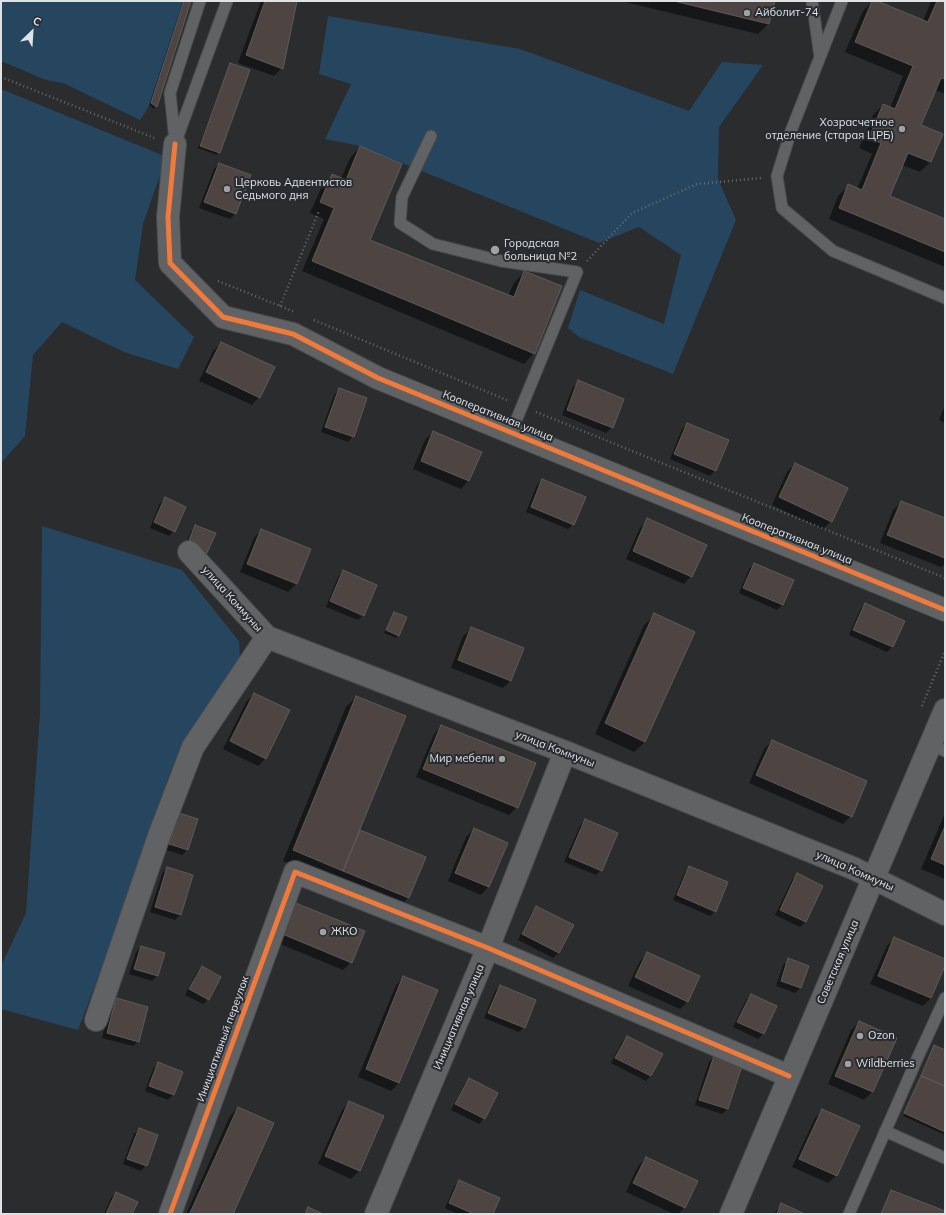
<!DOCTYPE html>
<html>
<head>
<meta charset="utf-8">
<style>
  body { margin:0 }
  #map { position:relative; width:946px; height:1215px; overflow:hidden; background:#2a2c2e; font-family:Mulish,sans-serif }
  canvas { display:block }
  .frame { position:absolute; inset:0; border:2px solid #e0e3e5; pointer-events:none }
  .north { position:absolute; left:12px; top:12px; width:40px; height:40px; -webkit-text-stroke:3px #282c30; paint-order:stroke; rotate:25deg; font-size:11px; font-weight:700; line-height:16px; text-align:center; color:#e0e3e5 }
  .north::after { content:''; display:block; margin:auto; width:14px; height:18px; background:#e0e3e5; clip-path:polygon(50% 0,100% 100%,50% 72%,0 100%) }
</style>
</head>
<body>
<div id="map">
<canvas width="946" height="1215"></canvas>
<div class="frame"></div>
<div class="north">С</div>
</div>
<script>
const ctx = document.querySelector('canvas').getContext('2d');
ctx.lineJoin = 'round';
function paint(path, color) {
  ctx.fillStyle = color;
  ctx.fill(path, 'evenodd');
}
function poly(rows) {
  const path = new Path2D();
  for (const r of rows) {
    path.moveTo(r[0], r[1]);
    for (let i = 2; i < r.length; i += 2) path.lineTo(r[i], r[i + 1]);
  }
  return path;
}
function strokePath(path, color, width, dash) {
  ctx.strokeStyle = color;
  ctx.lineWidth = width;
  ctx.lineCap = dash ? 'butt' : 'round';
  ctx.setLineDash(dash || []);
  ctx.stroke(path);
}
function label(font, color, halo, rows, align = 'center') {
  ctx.font = font + ' Mulish,sans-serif';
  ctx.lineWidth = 4;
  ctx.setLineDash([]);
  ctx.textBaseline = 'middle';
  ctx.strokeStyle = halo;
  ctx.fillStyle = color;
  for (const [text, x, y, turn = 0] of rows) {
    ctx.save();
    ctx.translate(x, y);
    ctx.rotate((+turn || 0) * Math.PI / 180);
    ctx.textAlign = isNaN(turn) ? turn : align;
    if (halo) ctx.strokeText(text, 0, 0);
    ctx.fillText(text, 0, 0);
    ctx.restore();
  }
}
const green = poly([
  [1,1,184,1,151,103,140,120,63,83,46,80,1,61],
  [328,16,520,49,689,111,722,62,763,65,719,127,718,179,736,220,673,374,579,337,568,328,580,290,664,324,681,255,639,227,599,243,360,146,325,139,351,84,319,74],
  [1,89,162,155,164,164,143,224,135,280,194,337,178,369,124,352,62,322,33,355,25,436,1,463],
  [42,526,182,570,239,641,240,658,171,770,109,948,78,1030,1,1009,1,966,26,913,40,714]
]);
const shadow = poly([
  [183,1,190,1,154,109,149,105],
  [261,1,296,1,282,68,274,76,238,63],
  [621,1,774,1,768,24,758,34],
  [872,1,923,21,931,1,945,1,945,94,935,90,920,126,930,162,920,172,902,165,889,196,945,220,945,267,829,219,838,196,848,186,857,189,872,154,859,148,873,115,883,105,890,108,903,76,845,52,863,11],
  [230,64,249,71,217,155,198,148],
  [360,147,368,240,508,296,514,283,524,272,534,353,524,364,302,271,324,219,310,213,322,186,333,176,341,179,350,158],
  [219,164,250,176,235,214,230,219,199,208,214,169],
  [221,343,259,397,252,405,199,381,213,351],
  [579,382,623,399,612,427,606,433,562,415,573,387],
  [339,389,353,436,348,442,321,432,334,395],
  [945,405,945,423,939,420],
  [687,424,715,470,710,476,670,459,682,429],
  [433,432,481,452,468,481,461,489,413,469,425,440],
  [795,464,831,521,823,529,772,505,787,472],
  [542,480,573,524,568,529,526,512,537,485],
  [165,498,174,531,169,536,150,528,160,503],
  [901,502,945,519,945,564,941,567,880,543,893,510],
  [648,520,691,576,684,584,626,559,640,528],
  [196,526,206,553,201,558,183,550,191,531],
  [261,530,296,584,288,592,240,572,254,538],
  [754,564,793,581,782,605,777,610,739,593,749,569],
  [343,571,363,615,358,620,326,607,338,577],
  [865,604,903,621,892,647,887,652,849,635,860,610],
  [394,613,399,635,396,638,384,633],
  [655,615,645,742,634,752,595,734,644,625],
  [471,629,511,680,503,688,451,668,463,636],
  [254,694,266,758,258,766,223,749,246,702],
  [356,697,357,834,360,831,409,897,401,905,283,861,346,707],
  [442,726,517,807,509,815,416,777,434,734],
  [772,741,851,816,843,824,749,783,764,749],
  [945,813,945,879,921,869],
  [174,819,196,820,187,850,182,855,164,849],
  [585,820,601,870,596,875,564,862,580,826],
  [474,829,488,887,481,895,448,881,466,837],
  [690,867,715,911,710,916,673,900,685,872],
  [167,868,180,915,175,920,150,912,162,874],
  [797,874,805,922,800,927,775,915,792,880],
  [536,907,559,953,553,958,518,940,531,913],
  [286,911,351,962,343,970,273,941],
  [895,938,945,960,945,964,931,998,923,1006,870,984,887,946],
  [141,947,164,954,157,976,152,981,129,974,136,952],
  [648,953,687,1002,680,1009,628,986,640,961],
  [789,960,800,988,795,993,776,986,783,965],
  [202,967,208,999,203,1004,185,995,197,972],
  [404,977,399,1083,391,1091,358,1077,396,985],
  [500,986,524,1027,519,1032,484,1018,495,991],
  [751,995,776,1006,763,1034,758,1039,733,1027,746,1000],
  [116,1000,138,1041,133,1046,102,1038,111,1005],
  [859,1022,896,1038,872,1092,864,1100,828,1084,851,1030],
  [627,1037,651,1075,646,1081,611,1063,622,1042],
  [935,1046,945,1051,945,1135,903,1116],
  [714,1057,727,1109,722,1114,695,1105,709,1062],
  [158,1063,173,1095,168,1100,145,1091,153,1069],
  [469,1079,497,1093,484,1118,479,1124,451,1110,464,1085],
  [350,1102,383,1117,359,1171,351,1179,318,1164,342,1110],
  [238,1108,232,1214,186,1214,230,1116],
  [823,1110,836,1176,828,1183,792,1167,815,1118],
  [139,1129,146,1165,141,1171,123,1164,134,1134],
  [646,1158,685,1207,678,1214,674,1214,626,1192,638,1166],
  [459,1181,492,1214,458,1214,445,1208,454,1187],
  [891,1191,945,1212,945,1214,881,1214],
  [116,1193,131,1214,104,1214,111,1198],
  [782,1205,802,1214,773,1214]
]);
const building = poly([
  [184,1,191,1,157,107,151,103,184,1],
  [265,1,297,1,283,69,246,55,265,1],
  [674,1,775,1,769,24,674,1],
  [872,1,877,1,928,22,937,1,945,1,945,79,941,78,921,125,943,134,931,162,908,153,890,196,945,219,945,252,839,208,848,184,862,190,881,143,869,138,883,104,895,109,913,66,855,42,872,1],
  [230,63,250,70,220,153,200,146,230,63],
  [360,146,402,164,370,240,514,297,524,271,562,286,535,354,312,261,334,208,320,202,332,174,346,180,360,146],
  [219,163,251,175,236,214,204,202,219,163],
  [221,342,275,367,260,398,206,372,221,342],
  [578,380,624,399,613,428,567,410,578,380],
  [339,388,367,398,354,437,325,427,339,388],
  [687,423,729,440,716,471,674,454,687,423],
  [433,431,482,452,469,481,421,461,433,431],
  [795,463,848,488,832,522,779,497,795,463],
  [542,479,586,497,574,525,531,507,542,479],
  [165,497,186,507,175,532,154,522,165,497],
  [901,501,945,518,945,558,887,535,901,501],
  [647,518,707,545,692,577,633,551,647,518],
  [195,525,216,533,207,553,187,545,195,525],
  [261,529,311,549,297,584,247,564,261,529],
  [754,563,794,580,783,605,743,588,754,563],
  [343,570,377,585,364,616,330,601,343,570],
  [865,603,905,621,893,647,853,630,865,603],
  [394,612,407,617,399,636,386,630,394,612],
  [654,613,695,632,645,742,605,723,654,613],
  [471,627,524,648,511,681,458,660,471,627],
  [254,693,290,710,266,759,230,741,254,693],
  [356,696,406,716,343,871,293,850,356,696],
  [441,725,536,763,518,808,423,769,441,725],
  [772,740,867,781,852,817,756,775,772,740],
  [179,813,198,819,188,850,169,844,179,813],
  [585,819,618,833,602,871,569,857,585,819],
  [945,826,945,865,931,859,945,826],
  [474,828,508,843,489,887,455,873,474,828],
  [360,830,426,857,409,898,343,871,360,830],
  [689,866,728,882,716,912,677,895,689,866],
  [167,867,193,875,181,915,155,907,167,867],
  [797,873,823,886,806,922,780,910,797,873],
  [293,902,365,931,352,963,280,933,293,902],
  [536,906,574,925,559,953,522,934,536,906],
  [894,937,945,959,945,966,931,998,878,976,894,937],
  [141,946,165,953,158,976,134,969,141,946],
  [647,952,700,976,688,1002,635,977,647,952],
  [788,958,809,966,801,988,781,981,788,958],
  [202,966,221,977,209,1000,189,989,202,966],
  [403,976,438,990,399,1083,366,1069,403,976],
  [500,985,536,1000,525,1028,488,1013,500,985],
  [751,994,777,1006,764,1034,737,1022,751,994],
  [116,998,148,1007,139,1042,107,1033,116,998],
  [859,1021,897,1038,873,1092,835,1076,859,1021],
  [627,1036,663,1054,651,1076,615,1058,627,1036],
  [934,1045,945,1050,945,1086,921,1076,934,1045],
  [714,1056,742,1066,728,1109,699,1100,714,1056],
  [158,1062,183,1072,174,1095,149,1086,158,1062],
  [921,1076,945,1086,945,1132,904,1113,921,1076],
  [469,1078,498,1093,485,1119,455,1104,469,1078],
  [349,1101,384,1116,360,1171,325,1156,349,1101],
  [238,1107,274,1123,233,1214,192,1214,190,1213,238,1107],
  [822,1109,860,1126,837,1176,799,1159,822,1109],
  [139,1128,158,1135,147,1166,127,1159,139,1128],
  [646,1157,698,1181,685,1208,633,1183,646,1157],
  [459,1180,500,1198,493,1214,474,1214,449,1203,459,1180],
  [891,1190,945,1211,945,1214,881,1214,891,1190],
  [116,1192,138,1202,132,1214,106,1214,116,1192],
  [781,1203,805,1214,777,1214,781,1203],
  [308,1207,323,1214,305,1214,308,1207]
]);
const path = poly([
  [1,77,157,139],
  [587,261,632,213,697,184,762,178],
  [218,281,295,312],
  [280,306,319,211],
  [314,320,509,401],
  [536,412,945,578],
  [922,706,945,651]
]);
const service = poly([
  [812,1,820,57],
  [842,1,791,131,777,176,782,208,833,251,945,298],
  [431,136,402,197,400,223,433,244,501,261,577,272,511,433],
  [175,141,170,93,200,1],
  [175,144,227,1],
  [930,744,945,751],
  [885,1131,945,1158],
  [849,1214,917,1059,945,998]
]);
const minor = poly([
  [175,144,168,217,170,263,223,317,293,334,378,378,945,610],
  [189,552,267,637,565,752,855,869,945,914],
  [96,1020,159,836,193,747,267,637],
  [170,1214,295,872,488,948,789,1076],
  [376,1214,488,948,565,752]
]);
const tertiary = poly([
  [731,1214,945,710]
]);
const cycleway = poly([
  [175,144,168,217,170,263,223,317,293,334,378,378,945,610],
  [170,1214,295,872,488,948,789,1076]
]);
const markers = [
  [747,13,4,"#a0a3a5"],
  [902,129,4,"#a0a3a5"],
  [227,189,4,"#a0a3a5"],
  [495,250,5,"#a0a3a5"],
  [502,759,4,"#a0a3a5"],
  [323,932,4,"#a0a3a5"],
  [860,1036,4,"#a0a3a5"],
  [848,1064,4,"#a0a3a5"]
];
const poiNames = [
  ["Айболит-74",755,13],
  ["Хозрасчетное",894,123,"right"],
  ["отделение (старая ЦРБ)",894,136,"right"],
  ["Церковь Адвентистов",235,183],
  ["Седьмого дня",235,196],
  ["Городская",504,244],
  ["больница №2",504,257],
  ["Мир мебели",494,759,"right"],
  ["ЖКО",331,932],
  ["Ozon",868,1036],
  ["Wildberries",856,1064]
];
const streetNames = [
  ["Кооперативная улица",498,416,22],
  ["Кооперативная улица",797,539,22],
  ["улица Коммуны",232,599,48],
  ["улица Коммуны",555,749,21],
  ["улица Коммуны",855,871,24],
  ["Советская улица",838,962,-67],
  ["Инициативная улица",459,1017,-67],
  ["Инициативный переулок",223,1039,-70]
];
paint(green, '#264660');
paint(shadow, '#0007');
paint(building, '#4e4442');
strokePath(building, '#5c5b5c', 1);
strokePath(service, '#484a4c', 13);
strokePath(minor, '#484a4c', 24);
strokePath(tertiary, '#484a4c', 24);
strokePath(path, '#696a6b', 2.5, [1, 3]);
strokePath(service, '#606264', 11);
strokePath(minor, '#606264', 22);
strokePath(tertiary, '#606264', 22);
strokePath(cycleway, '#f17a3a', 5);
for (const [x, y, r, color] of markers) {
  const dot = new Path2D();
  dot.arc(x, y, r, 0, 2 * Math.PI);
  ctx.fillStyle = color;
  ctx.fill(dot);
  strokePath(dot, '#282c30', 1.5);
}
label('11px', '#e0e3e5', '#282c30', poiNames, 'left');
label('11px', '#e0e3e5', '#282c30', streetNames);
</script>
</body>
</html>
